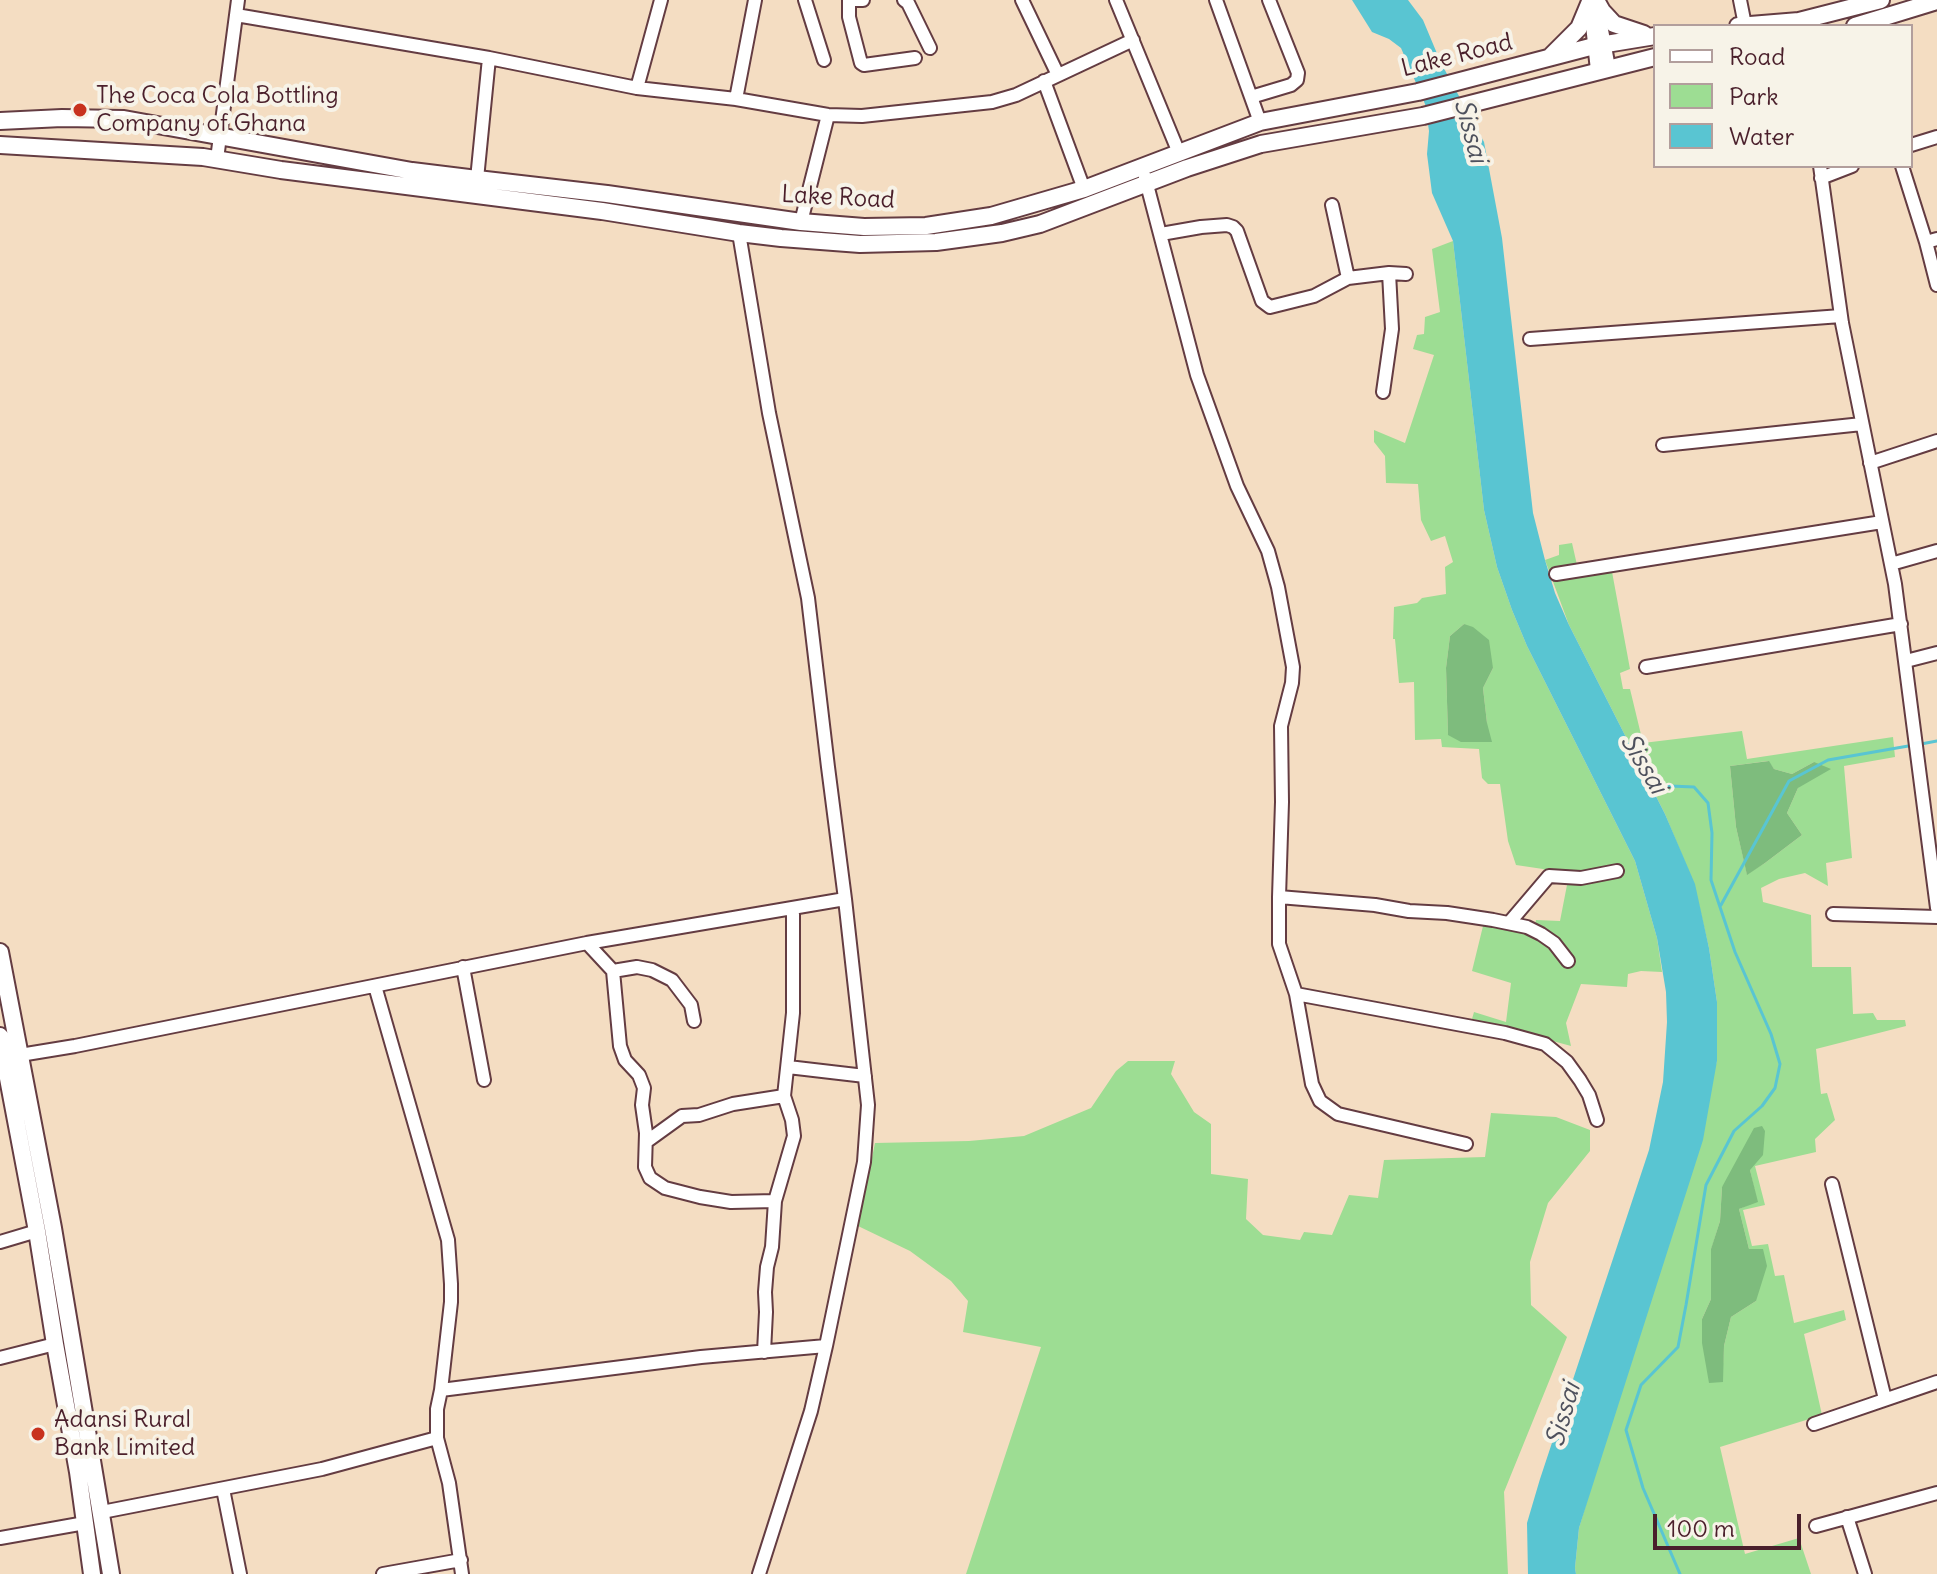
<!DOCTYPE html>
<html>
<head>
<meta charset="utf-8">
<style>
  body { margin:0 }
  #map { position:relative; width:1937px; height:1574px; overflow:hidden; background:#f4ddc2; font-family:Delius,sans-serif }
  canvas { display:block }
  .legend { position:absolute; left:1653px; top:24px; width:260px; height:144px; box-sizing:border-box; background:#f7f3e8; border:2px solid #b29e9c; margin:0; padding:10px 14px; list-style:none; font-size:24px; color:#4a1f2b }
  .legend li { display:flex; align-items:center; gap:16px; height:40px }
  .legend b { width:40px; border:2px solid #b29e9c }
  .scale { position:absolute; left:1653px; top:1514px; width:148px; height:36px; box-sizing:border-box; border:4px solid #4a1f2b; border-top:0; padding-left:10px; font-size:24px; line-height:28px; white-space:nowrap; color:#4a1f2b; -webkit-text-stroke:6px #f7f3e8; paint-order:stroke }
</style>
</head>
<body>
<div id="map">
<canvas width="1937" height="1574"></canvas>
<ul class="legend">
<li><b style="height:10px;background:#fff"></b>Road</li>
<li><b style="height:22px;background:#9ddd93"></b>Park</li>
<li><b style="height:22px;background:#59c5d2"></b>Water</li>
</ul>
<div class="scale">100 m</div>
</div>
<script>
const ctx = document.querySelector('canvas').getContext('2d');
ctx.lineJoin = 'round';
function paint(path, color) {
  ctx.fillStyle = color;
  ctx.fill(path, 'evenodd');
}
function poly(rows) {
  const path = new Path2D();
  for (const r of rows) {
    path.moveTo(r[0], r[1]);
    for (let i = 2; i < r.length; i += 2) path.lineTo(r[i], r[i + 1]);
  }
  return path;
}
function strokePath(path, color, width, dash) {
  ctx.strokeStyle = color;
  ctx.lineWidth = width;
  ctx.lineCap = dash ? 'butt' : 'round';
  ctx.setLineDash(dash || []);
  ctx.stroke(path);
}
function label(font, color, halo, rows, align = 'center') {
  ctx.font = font + ' Delius,sans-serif';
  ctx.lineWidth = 8;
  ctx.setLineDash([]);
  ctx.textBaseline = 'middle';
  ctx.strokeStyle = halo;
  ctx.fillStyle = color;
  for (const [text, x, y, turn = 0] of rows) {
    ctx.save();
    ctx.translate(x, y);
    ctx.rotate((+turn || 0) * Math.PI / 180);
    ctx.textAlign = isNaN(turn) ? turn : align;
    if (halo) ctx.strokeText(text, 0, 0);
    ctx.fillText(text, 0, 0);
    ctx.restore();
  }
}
const green = poly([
  [1453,241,1484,510,1497,567,1512,610,1527,646,1635,861,1657,938,1662,972,1641,971,1628,974,1627,987,1581,984,1566,1023,1571,1046,1472,1019,1474,1012,1506,1022,1511,983,1472,971,1484,922,1511,927,1532,936,1536,920,1560,921,1567,885,1543,869,1516,865,1508,841,1500,784,1488,784,1482,778,1479,749,1442,747,1441,739,1415,740,1414,682,1399,683,1395,639,1393,639,1394,607,1417,603,1422,598,1446,594,1445,567,1453,562,1445,536,1431,541,1421,520,1418,484,1386,483,1385,456,1374,442,1374,430,1405,443,1434,355,1413,349,1417,335,1424,334,1425,317,1440,312,1432,249],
  [1464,624,1493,668,1483,688,1487,723,1448,735,1446,668,1450,636],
  [1572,543,1577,565,1593,562,1610,561,1630,669,1620,673,1623,689,1630,689,1643,743,1742,731,1747,759,1893,737,1895,757,1844,766,1852,858,1826,863,1828,886,1805,873,1779,879,1761,888,1763,902,1811,915,1812,967,1851,967,1853,1014,1873,1013,1877,1020,1905,1020,1906,1026,1816,1049,1821,1094,1827,1093,1835,1120,1815,1139,1816,1152,1755,1166,1765,1205,1743,1210,1752,1246,1768,1244,1775,1276,1784,1275,1794,1323,1844,1310,1846,1320,1804,1334,1822,1415,1720,1447,1745,1554,1799,1538,1811,1574,1576,1574,1575,1568,1579,1528,1717,1061,1717,1002,1709,948,1694,884,1665,814,1569,625,1545,560,1559,555,1559,545],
  [1768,761,1774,769,1792,774,1814,762,1798,788,1787,813,1802,835,1765,863,1747,874,1736,827,1730,766],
  [1750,1170,1757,1201,1739,1209,1749,1249,1756,1301,1731,1317,1724,1346,1722,1382,1702,1319,1711,1299,1711,1250,1720,1221,1722,1187],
  [1128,1061,1175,1061,1171,1074,1194,1112,1211,1124,1211,1174,1248,1179,1246,1219,1263,1235,1300,1240,1304,1232,1332,1235,1349,1195,1378,1198,1384,1160,1485,1157,1491,1113,1556,1117,1590,1130,1590,1151,1548,1203,1530,1262,1531,1305,1567,1337,1504,1492,1508,1574,966,1574,1041,1347,963,1332,968,1301,951,1281,910,1251,858,1226,875,1143,969,1141,1024,1136,1091,1108,1116,1071]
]);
const forest = poly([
  [1464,624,1473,627,1489,640,1493,668,1483,688,1487,723,1492,742,1461,742,1448,735,1446,668,1450,636],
  [1769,761,1774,769,1792,774,1814,762,1831,769,1798,788,1787,813,1802,835,1765,863,1747,875,1736,827,1730,766],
  [1762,1126,1765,1131,1763,1155,1750,1170,1758,1202,1739,1209,1749,1249,1763,1249,1767,1266,1756,1301,1731,1317,1724,1346,1723,1382,1709,1383,1702,1343,1702,1319,1711,1299,1711,1249,1720,1221,1722,1187,1754,1128]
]);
const water = poly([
  [1352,0,1408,0,1423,20,1441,63,1484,142,1502,238,1533,513,1545,560,1555,593,1569,625,1665,814,1695,884,1709,948,1717,1002,1717,1061,1703,1140,1579,1528,1575,1568,1576,1574,1528,1574,1527,1523,1540,1479,1649,1150,1663,1082,1667,1022,1666,992,1657,938,1635,861,1527,646,1512,610,1497,567,1484,510,1453,241,1432,193,1427,154,1429,131,1425,104,1401,48,1389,39,1372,32]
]);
const stream = poly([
  [1921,744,1937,741],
  [1651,790,1670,786,1694,787,1708,803,1712,833,1711,880,1735,952,1771,1034,1780,1064,1775,1088,1762,1106,1734,1131,1706,1185,1686,1305,1678,1347,1641,1385,1626,1430,1643,1488,1680,1574],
  [1721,905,1789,781,1828,760,1914,745]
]);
const minor = poly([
  [805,0,824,60],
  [849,0,849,17,861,63,864,65,915,58],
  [852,0,863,0],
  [904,0,908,3,930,48],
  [1022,0,1058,75],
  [1116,0,1179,153],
  [1216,0,1260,122],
  [1740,0,1745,25],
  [1590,7,1597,70],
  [1598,8,1609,68],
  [236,15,489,58,637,88,736,99,828,115,862,116,992,102,1016,95,1133,40],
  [1044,81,1084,189],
  [637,88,661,0],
  [1251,97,1291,85,1297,80,1298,73,1269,0],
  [736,99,755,0],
  [1911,145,1937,137],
  [217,159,238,0],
  [1820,166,1842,323,1895,584,1937,908],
  [1902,166,1926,242,1937,239],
  [1145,177,1197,375,1237,486,1268,551,1278,587,1293,667,1292,683,1281,726,1282,802,1279,897,1375,905,1409,911,1447,913,1493,920,1527,927,1541,934,1554,943,1568,961],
  [1821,178,1852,166],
  [477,179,489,58],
  [801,222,828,115],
  [1161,234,1201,227,1227,225,1233,227,1237,231,1262,301,1270,307,1314,296,1348,278,1332,205],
  [1926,242,1937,285],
  [1348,278,1389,273,1406,274],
  [1530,339,1841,316],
  [1383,392,1392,329,1389,273],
  [1663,445,1862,424],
  [1870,463,1937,441],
  [1891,564,1937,551],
  [1556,574,1882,522],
  [1906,661,1937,653],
  [1646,667,1901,624],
  [1279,897,1279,944,1296,994,1312,1084,1320,1101,1338,1114,1466,1144],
  [1833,914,1937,917],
  [1509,923,1549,876,1581,878,1617,871],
  [587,943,613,971,620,1046,625,1060,639,1075,644,1088,642,1105,646,1133,645,1167,650,1178,665,1188,700,1197,731,1202,775,1201],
  [463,967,484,1080],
  [613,971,637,967,652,970,672,980,691,1005,694,1021],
  [1296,994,1505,1033,1545,1044,1567,1062,1580,1080,1589,1095,1597,1120],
  [14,1056,75,1046,587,943,845,899,828,767,808,598,769,413,739,233],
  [788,1067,865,1076],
  [646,1142,682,1116,699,1115,733,1104,784,1096],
  [1832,1184,1885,1399],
  [0,1242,37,1231],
  [826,1346,864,1162,868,1105,845,899],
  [764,1352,766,1312,765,1292,767,1267,772,1247,775,1201,794,1136,792,1120,784,1096,793,1013,793,909],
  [0,1358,55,1344],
  [441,1390,701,1357,826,1346,811,1411,759,1574],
  [1814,1424,1937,1382],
  [437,1438,449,1483,462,1574],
  [223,1489,240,1574],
  [102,1512,322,1469,437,1438,437,1409,441,1390,451,1302,451,1284,448,1240,375,986],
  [1847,1517,1865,1574],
  [1816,1526,1937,1493],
  [0,1538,85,1523],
  [383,1574,461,1560]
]);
const major = poly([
  [1597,2,1602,11,1614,24,1644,34],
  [1738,26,1799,21,1881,0],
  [1855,26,1937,1],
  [1551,56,1579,28,1589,4],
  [0,121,62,118,124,119,412,171,477,179,607,194,801,222,864,227,926,226,991,216,1084,189,1260,122,1418,92,1594,46,1655,36],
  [0,145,203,157,281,170,602,211,739,233,781,238,860,244,936,242,1002,233,1040,224,1187,168,1261,144,1423,116,1655,57],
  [0,952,53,1228,111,1574],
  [0,1036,37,1231,55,1344,78,1472,92,1574]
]);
const markers = [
  [80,110,8,"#c8321e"],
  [38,1434,8,"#c8321e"]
];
const streetNames = [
  ["Lake Road",1457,56,-14],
  ["Lake Road",838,198,3]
];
const poiNames = [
  ["The Coca Cola Bottling",96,96],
  ["Company of Ghana",96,124],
  ["Adansi Rural",54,1420],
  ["Bank Limited",54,1448]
];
const waterNames = [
  ["Sissai",1470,131,75],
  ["Sissai",1643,764,59],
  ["Sissai",1564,1415,-74]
];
paint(green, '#9ddd93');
paint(forest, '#7ebc7d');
paint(water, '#59c5d2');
strokePath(stream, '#59c5d2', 3);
strokePath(minor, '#643c42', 16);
strokePath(major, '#643c42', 20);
strokePath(minor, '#fff', 12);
strokePath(major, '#fff', 16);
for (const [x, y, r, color] of markers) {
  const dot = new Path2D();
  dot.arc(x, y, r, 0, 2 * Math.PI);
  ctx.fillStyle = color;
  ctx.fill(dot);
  strokePath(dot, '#f7f3e8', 3);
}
label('24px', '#4a1f2b', '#f7f3e8', streetNames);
label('24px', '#4a1f2b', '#f7f3e8', poiNames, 'left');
label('italic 26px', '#4e515d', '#f7f3e8', waterNames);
</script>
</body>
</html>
